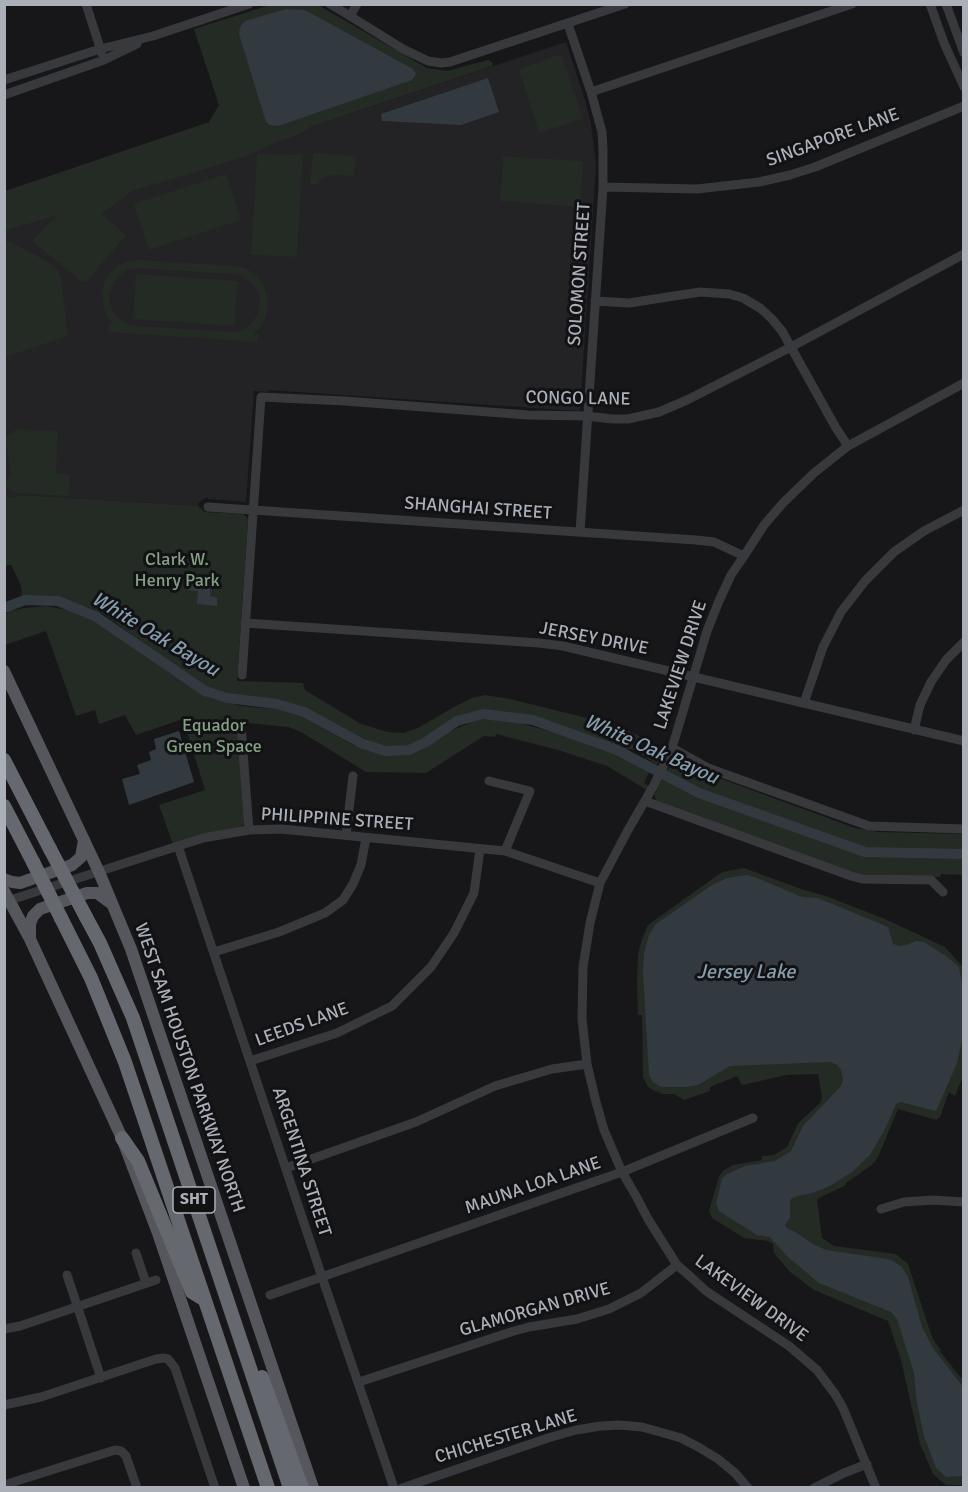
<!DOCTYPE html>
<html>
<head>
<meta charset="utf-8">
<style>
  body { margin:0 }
  #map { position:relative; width:968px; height:1492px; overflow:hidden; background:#171719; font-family:Signika,sans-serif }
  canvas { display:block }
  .frame { position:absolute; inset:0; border:6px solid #abafb7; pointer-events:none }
</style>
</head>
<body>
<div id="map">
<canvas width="968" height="1492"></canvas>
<div class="frame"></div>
</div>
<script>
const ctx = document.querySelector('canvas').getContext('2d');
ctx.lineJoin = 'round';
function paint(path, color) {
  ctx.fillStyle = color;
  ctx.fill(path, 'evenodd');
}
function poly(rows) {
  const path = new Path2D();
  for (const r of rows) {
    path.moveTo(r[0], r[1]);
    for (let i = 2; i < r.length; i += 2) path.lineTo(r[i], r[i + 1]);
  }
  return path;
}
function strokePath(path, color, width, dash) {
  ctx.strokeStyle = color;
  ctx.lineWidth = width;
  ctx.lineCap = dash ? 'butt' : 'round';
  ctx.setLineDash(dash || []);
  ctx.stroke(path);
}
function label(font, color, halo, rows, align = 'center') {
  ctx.font = font + ' Signika,sans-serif';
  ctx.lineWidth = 6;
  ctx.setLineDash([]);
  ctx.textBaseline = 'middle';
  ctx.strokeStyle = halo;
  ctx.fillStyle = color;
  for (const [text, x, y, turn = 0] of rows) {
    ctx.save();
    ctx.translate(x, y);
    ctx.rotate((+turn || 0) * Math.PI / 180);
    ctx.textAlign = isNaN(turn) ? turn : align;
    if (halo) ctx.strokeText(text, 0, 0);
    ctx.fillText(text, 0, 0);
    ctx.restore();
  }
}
const built = poly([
  [566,42,585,100,591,124,596,165,580,411,269,390,268,392,254,391,246,502,208,499,207,497,198,503,198,506,22,495,10,499,4,490,4,231,67,213,102,214,133,191,298,135,311,127]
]);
const green = poly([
  [270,5,318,5,427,68,447,71,488,60,492,62,493,66,311,127,298,135,272,144,247,156,133,191,102,214,126,235,86,282,81,281,32,241,56,216,5,231,5,191,209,122,219,105,194,29],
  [561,54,583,119,539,133,519,69],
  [313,153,356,156,354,176,332,175,319,180,319,184,310,184],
  [257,154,303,155,297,257,251,255],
  [503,156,583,161,580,207,500,201],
  [226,174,241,220,149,250,134,204],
  [5,241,11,242,50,263,57,269,61,277,68,336,5,357],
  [142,260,233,266,245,268,255,274,263,283,268,300,266,317,260,327,253,334,258,335,257,342,108,332,109,324,113,324,107,317,103,306,102,294,104,283,110,273,119,265,130,261],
  [136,268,233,274,242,276,253,284,258,292,260,301,258,314,250,325,242,330,233,332,137,326,128,324,120,319,114,313,110,304,109,295,112,286,120,275,127,270],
  [136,274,238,281,234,326,133,319],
  [17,429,58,431,56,473,70,475,69,496,16,493,5,487,5,484,11,474,5,438],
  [4,490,10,498,22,495,198,506,205,512,243,514,248,519,237,681,303,683,305,690,361,724,388,732,404,733,418,728,454,707,472,698,485,695,510,699,611,724,632,732,666,751,657,765,638,752,630,749,625,750,584,733,546,720,510,713,481,710,461,716,448,722,423,740,410,746,390,747,375,744,295,705,280,700,224,694,206,687,183,673,108,617,93,609,56,598,22,599,21,586,16,575,11,565,5,565],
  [45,606,68,610,93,619,113,630,192,687,209,698,241,706,285,710,303,717,355,746,376,751,406,754,419,751,446,733,479,719,508,720,564,735,596,748,617,754,649,772,644,783,649,786,647,790,607,766,558,750,496,734,495,737,484,736,426,773,366,772,301,732,288,727,238,722,245,823,241,827,173,844,159,805,205,790,183,719,136,735,125,715,99,724,95,710,76,716,46,631,5,645,5,615,10,611,24,608],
  [674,757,678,757,708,774,855,828,879,832,963,834,963,875,941,874,940,877,859,875,657,802,654,795],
  [744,868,804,890,826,896,885,919,945,947,963,967,963,1076,955,1096,949,1092,940,1117,936,1120,898,1109,878,1157,872,1165,846,1183,846,1185,817,1199,822,1238,834,1246,896,1254,908,1264,930,1331,934,1341,941,1350,940,1351,961,1378,963,1377,963,1485,946,1485,933,1474,920,1444,901,1360,888,1321,814,1290,790,1272,774,1253,773,1244,768,1241,744,1238,712,1218,709,1211,719,1176,724,1170,733,1165,762,1160,762,1156,774,1155,787,1147,798,1123,820,1103,822,1097,818,1074,787,1075,742,1085,737,1076,710,1087,710,1091,684,1100,674,1094,662,1094,653,1090,648,1087,643,1077,642,1015,638,1015,637,983,638,954,642,939,648,925,722,872]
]);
const water = poly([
  [286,9,305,10,413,69,416,74,412,80,278,126,270,125,266,122,239,34,240,27,245,21],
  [488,78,499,112,461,125,382,121,381,114],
  [189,580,211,581,210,596,217,598,217,606,197,604,198,591,188,590],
  [179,731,194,782,129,805,122,779,140,774,137,765,151,760,149,752,156,749,154,739],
  [747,875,757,878,802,897,818,898,888,927,893,944,900,946,907,945,916,941,924,942,946,956,959,967,963,989,963,1035,957,1063,936,1111,901,1102,896,1104,885,1129,870,1155,852,1172,830,1186,812,1193,794,1197,790,1200,790,1218,785,1225,787,1228,797,1233,813,1244,826,1250,881,1258,891,1260,902,1267,908,1277,922,1327,933,1348,963,1387,963,1476,946,1477,936,1468,924,1436,917,1403,914,1373,897,1319,891,1312,819,1283,787,1256,770,1237,757,1235,719,1211,716,1203,722,1179,727,1174,745,1166,775,1161,791,1151,803,1126,841,1086,843,1080,841,1069,837,1065,830,1062,730,1066,698,1085,685,1087,661,1087,653,1082,649,1075,643,972,644,953,649,935,656,924,712,885,727,878]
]);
const river = poly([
  [4,608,25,600,58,601,95,616,205,691,227,698,277,704,304,712,361,743,385,751,409,750,426,742,457,721,483,714,533,720,617,750,699,793,865,852,964,854]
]);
const minor = poly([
  [86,4,102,54],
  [330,4,350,16,403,49,428,61,441,63,450,62,625,4],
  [930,4,944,43,964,87],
  [946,4,964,53],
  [350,16,357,4],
  [568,24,591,92,602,132,603,149,603,187,580,532],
  [4,80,100,49,153,36,249,4],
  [591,92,852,4],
  [4,95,104,60,137,44],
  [603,187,697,189,759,182,790,175,815,167,964,106],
  [595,301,629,303,700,292,729,294,743,298,760,308,771,318,782,331,836,428,848,446],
  [208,507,696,540,714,542,744,556],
  [245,623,539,643,563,646,964,741],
  [242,675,261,397,345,401,528,415,587,416,612,419,628,419,659,412,687,400,791,347,964,254],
  [804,703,823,647,841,612,865,581,894,552,924,531,964,510],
  [241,725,249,830],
  [914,730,920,705,931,682,946,660,964,642],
  [672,748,708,768,869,826,964,829],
  [489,781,530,791,505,851],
  [645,801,851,876,862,879,931,880,943,892],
  [346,835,353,776],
  [178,846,322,1277,394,1488],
  [4,902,203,838,249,830,281,829,505,851,600,883],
  [214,952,279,932,325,913,343,900,353,884,361,865,366,838],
  [250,1061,337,1033,392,1006,431,967,454,933,474,893,480,849],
  [286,1168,416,1122,495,1086,552,1069,587,1064],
  [881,1209,904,1202,933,1200,964,1202],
  [136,1253,146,1283],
  [67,1275,101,1378],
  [270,1295,622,1172,753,1118],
  [4,1329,20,1326,156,1280],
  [359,1382,514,1331,529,1327,577,1319,609,1309,641,1293,677,1265],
  [4,1405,41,1397,156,1359,163,1358,168,1359,175,1368,215,1488],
  [4,1485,115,1450,121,1451,126,1456,137,1488],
  [402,1488,548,1438,576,1430,601,1426,619,1425,642,1427,660,1432,681,1438,700,1448,718,1459,735,1473,748,1488],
  [814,1488,844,1473,867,1464],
  [876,1488,843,1408,835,1394,817,1370,789,1346,706,1291,692,1278,677,1265,648,1219,636,1196,622,1172,604,1130,596,1102,587,1064,582,1019,583,967,590,923,600,883,628,830,654,785,672,748,707,631,719,601,731,575,744,556,764,525,783,503,814,473,848,446,964,383]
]);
const major = poly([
  [4,671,99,872,131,949,313,1488],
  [4,879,12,882,20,883,72,865,81,857,84,840],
  [4,891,30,939,122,1138,158,1233,244,1488],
  [30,939,30,924,33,916,40,909,87,893,97,893,112,904]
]);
const highway = poly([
  [4,760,50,849],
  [4,806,33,862],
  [86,917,100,943,133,1018,290,1488],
  [61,918,91,978,125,1062,268,1488],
  [122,1138,138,1161,192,1292,205,1300],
  [262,1377,302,1488]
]);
const highwayBridge = poly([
  [50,849,86,917],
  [33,862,61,918]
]);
const shields = [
  [194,1200,42]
];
const shieldNames = [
  ["SHT",194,1200]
];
const streetNames = [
  ["SINGAPORE LANE",833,138,-20],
  ["SOLOMON STREET",580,274,-86],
  ["CONGO LANE",578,399,1],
  ["SHANGHAI STREET",478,509,4],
  ["JERSEY DRIVE",594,639,11],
  ["LAKEVIEW DRIVE",681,665,-72],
  ["PHILIPPINE STREET",337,820,4],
  ["LEEDS LANE",302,1025,-20],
  ["WEST SAM HOUSTON PARKWAY NORTH",189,1068,71],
  ["ARGENTINA STREET",301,1162,72],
  ["MAUNA LOA LANE",533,1186,-19],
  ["LAKEVIEW DRIVE",751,1299,36],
  ["GLAMORGAN DRIVE",535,1310,-16],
  ["CHICHESTER LANE",506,1437,-17]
];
const parkNames = [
  ["Clark W.",177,560],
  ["Henry Park",177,581],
  ["Equador",214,726],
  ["Green Space",214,747]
];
const waterNames = [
  ["White Oak Bayou",155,635,31],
  ["White Oak Bayou",651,750,24],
  ["Jersey Lake",746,973]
];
paint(built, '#232326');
paint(green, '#242a24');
paint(water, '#323a40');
strokePath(river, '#323a40', 10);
strokePath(minor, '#38393d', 9);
strokePath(major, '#55575c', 12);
strokePath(highway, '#65686e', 14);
strokePath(highwayBridge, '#65686e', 14);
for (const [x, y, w] of shields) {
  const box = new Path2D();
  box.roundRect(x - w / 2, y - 13, w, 26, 4.5);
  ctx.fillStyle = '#121214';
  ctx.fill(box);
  strokePath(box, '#abafb7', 1.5);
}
label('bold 16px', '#abafb7', null, shieldNames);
label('18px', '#abafb7', '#121214', streetNames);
label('18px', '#84a084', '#121214', parkNames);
label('italic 20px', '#869dae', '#121214', waterNames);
</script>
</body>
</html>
